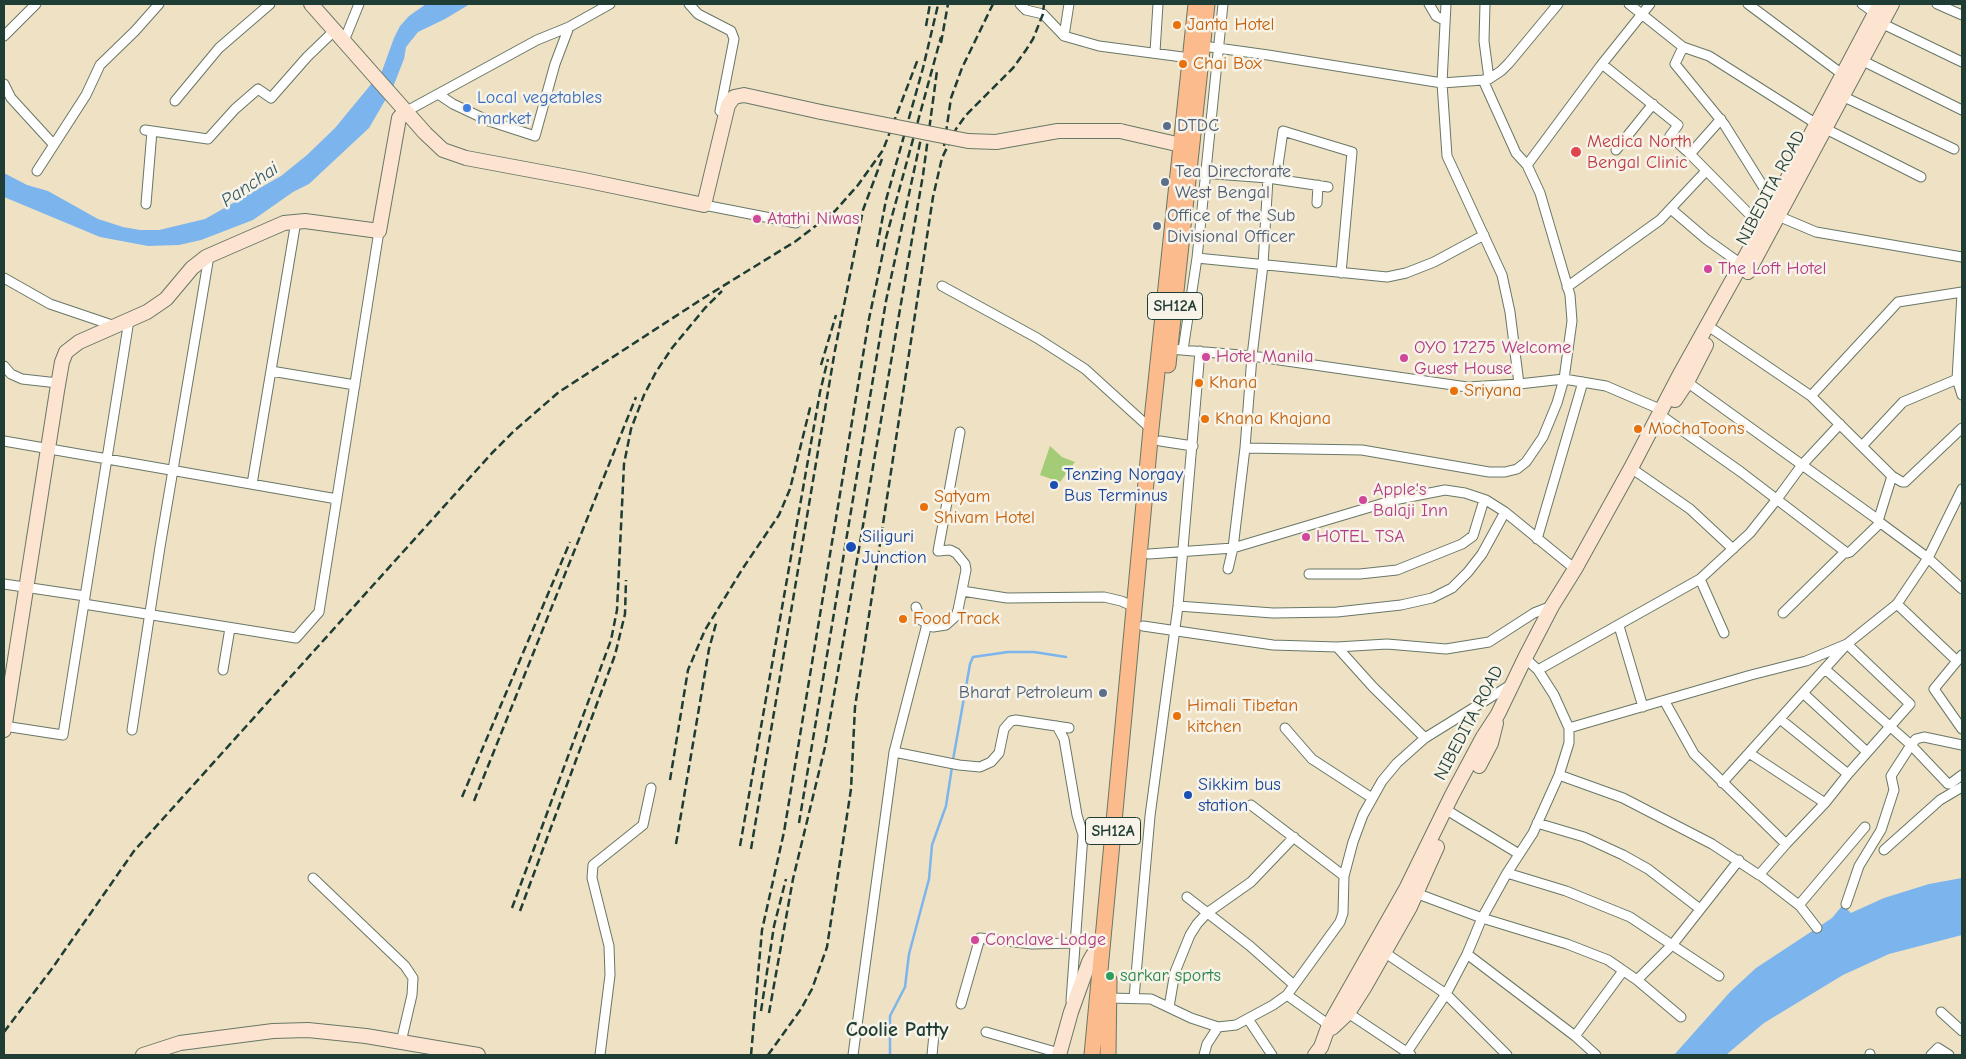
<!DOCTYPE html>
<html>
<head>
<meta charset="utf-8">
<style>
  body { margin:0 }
  #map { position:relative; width:1966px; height:1059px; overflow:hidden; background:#efe2c4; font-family:"Comic Neue",sans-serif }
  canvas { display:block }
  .frame { position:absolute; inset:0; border:5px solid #1f3d34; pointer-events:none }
</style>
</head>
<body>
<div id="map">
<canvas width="1966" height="1059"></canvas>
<div class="frame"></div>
</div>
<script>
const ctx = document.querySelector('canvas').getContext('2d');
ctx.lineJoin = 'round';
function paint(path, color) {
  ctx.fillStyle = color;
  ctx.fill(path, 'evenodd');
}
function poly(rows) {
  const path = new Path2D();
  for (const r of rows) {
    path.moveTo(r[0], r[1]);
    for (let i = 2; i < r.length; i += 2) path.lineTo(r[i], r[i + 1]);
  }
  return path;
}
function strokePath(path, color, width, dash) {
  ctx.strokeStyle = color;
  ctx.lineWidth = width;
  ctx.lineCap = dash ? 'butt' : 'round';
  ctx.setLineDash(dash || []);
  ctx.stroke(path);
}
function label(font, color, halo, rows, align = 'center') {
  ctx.font = font + ' "Comic Neue",sans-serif';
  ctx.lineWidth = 5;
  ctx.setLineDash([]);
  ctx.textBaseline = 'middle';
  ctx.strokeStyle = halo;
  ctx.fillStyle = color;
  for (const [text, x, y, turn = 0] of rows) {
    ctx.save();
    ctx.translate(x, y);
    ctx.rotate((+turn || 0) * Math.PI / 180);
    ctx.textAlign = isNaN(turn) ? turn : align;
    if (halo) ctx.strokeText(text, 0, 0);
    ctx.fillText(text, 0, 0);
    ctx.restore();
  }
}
const green = poly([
  [1050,446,1062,457,1075,462,1060,482,1040,475]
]);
const water = poly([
  [426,4,470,4,445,19,418,32,406,47,404,59,393,87,369,128,309,184,293,192,253,220,201,240,179,245,148,246,100,237,4,197,4,173,27,185,48,191,98,219,123,227,140,230,159,230,205,219,281,176,307,155,335,128,382,71,394,38,400,26,409,16],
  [1962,878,1962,935,1889,954,1843,975,1764,1023,1726,1055,1674,1055,1730,992,1756,968,1832,918,1841,907,1845,907,1851,913,1853,912,1884,898,1929,884]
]);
const stream = poly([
  [953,760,970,664,973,657,1008,652,1034,652,1066,657],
  [890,1055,890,1016,905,987,909,954,929,879,932,845,946,806,952,767]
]);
const street = poly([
  [689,4,698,14,731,31,734,39,720,111],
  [1020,4,1026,10,1043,14,1064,36,1099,46,1190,58],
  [1429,4,1436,16,1444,20],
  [1446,4,1442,83,1447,156,1502,275,1510,312,1519,384],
  [1485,4,1484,41,1489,79],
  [1629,4,1683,47,1709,56,1815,123],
  [1748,4,1842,74],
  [1862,4,1875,13],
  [1937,4,1962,15],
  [1881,23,1962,62],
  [4,36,36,4],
  [1064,36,1069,4],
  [344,41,359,4],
  [1203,46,1268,55,1442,83,1483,80,1489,79,1501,71,1509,63,1558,4],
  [1683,47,1675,64,1724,124,1774,204],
  [1155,52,1158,4],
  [1861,60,1962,110],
  [1602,64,1678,125,1670,136,1690,154,1762,227],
  [4,84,11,98,54,145],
  [438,94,453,104,489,121,535,136,555,64,569,27],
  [1842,96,1954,149],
  [175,101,219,48,270,4],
  [405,112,537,40,569,27,610,4],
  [1824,128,1921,177],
  [145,130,208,139,235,109,258,89,271,98,307,57,335,30],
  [1616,150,1653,104],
  [1690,154,1721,119],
  [1527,165,1602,64,1650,4],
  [37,171,86,95,100,65,135,31,159,4],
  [1189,172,1268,178,1328,187],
  [1276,179,1283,131,1352,152,1341,273],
  [1317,203,1318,185],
  [146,204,152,131],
  [704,205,796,223],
  [1671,209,1706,239,1741,264],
  [1778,216,1816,232,1962,257],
  [1197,258,1387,277,1406,273,1434,262,1484,235],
  [4,278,50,304,115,326],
  [942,286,1037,338,1085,369,1151,429],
  [1567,287,1660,220,1706,171],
  [1962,294,1957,379,1962,395],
  [1714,330,1811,396,1892,476,1902,482,1905,482,1962,428],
  [1170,349,1252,356,1467,387,1519,384,1564,379,1606,386,1662,410],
  [1183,350,1197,258,1223,4],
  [4,366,11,374,22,379,58,383],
  [271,371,355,385],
  [1687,382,1877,519],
  [1811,396,1898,302,1962,292],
  [1659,414,1741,472,1847,553,1850,552,1880,523],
  [4,441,337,499],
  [1160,441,1193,446],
  [1862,446,1903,402,1962,377],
  [1245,448,1362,450,1489,472,1505,472,1517,469,1526,462,1543,437,1557,403,1564,379,1572,321,1570,295,1540,193,1527,165,1516,153,1483,80],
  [1631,468,1690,509,1733,549],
  [1892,476,1878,521,1928,558,1962,589],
  [252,484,296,221],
  [1537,539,1583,382],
  [1149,554,1233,548,1394,500,1445,490,1465,493,1486,500,1505,512,1575,569],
  [1228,569,1233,548,1245,448,1252,356,1263,265,1268,178],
  [1309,574,1360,574,1397,570,1462,544,1473,536,1484,500],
  [1700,579,1724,633],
  [4,584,85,596],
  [962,591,1007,598,1104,597,1121,601,1135,607],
  [84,604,296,638,319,612,379,231],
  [1897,604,1957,661],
  [1178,606,1273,613,1337,612,1401,605,1432,598,1452,588,1468,572,1482,554,1505,512],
  [916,607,921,620,933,627,946,625,956,616,958,610,966,570,965,564,956,553,950,550,938,551,960,432],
  [1783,613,1845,552],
  [1143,626,1273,645,1337,647,1387,644,1446,649,1489,642,1534,613,1552,606],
  [1619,626,1643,707],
  [1337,647,1373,687,1425,738],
  [1962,655,1934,689,1962,729],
  [1825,669,1911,745,1948,784,1950,784,1962,775],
  [223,670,230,628],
  [1538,670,1700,579,1750,533,1777,499,1802,465,1840,424],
  [1803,693,1867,752],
  [1665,702,1694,754,1786,844],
  [1780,719,1848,774],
  [4,726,63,735,129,320],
  [1057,726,1064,739,1077,815,1083,835,1071,1001],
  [1285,728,1312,759,1372,798],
  [1569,728,1751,675,1806,661,1847,644,1897,604,1928,558,1962,489],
  [132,730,160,547,209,256],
  [894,752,959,765,980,767,991,762,999,753,1004,729,1011,721,1016,720,1069,728],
  [1749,753,1825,803],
  [1559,775,1623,798,1712,844,1759,875,1786,844,1825,803,1848,774,1910,704,1847,644,1722,783],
  [1251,805,1344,876],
  [1445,809,1519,854],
  [1537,823,1584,837,1623,855,1648,869,1700,909],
  [1884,850,1940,800,1962,787],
  [1507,873,1566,891,1630,917,1719,976],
  [1760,875,1800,906,1817,928],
  [313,878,405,966,413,978,412,995,401,1042],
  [1413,892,1482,918,1567,944,1608,960,1637,980,1681,1017],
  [1187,897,1250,946,1294,985],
  [1846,904,1859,866,1881,830,1894,790,1891,776,1911,745,1916,739,1924,737,1962,745],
  [1799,905,1865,827],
  [1381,950,1446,994,1507,1055],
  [1467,954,1575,1036,1596,1055],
  [1637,980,1673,944,1739,860],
  [1287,995,1329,1025],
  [1108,998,1151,999,1191,1018,1218,1027,1236,1025,1273,1005,1287,995,1340,922,1343,913,1344,876,1353,842,1363,815,1382,781,1397,763,1425,738,1512,684],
  [1134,998,1150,816,1178,606,1200,351],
  [961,1004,980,938,1032,944,1075,943],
  [1169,1007,1175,972,1190,935,1197,924,1207,913,1251,882,1294,837],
  [1345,1011,1411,1055],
  [1941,1012,1962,1031],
  [1248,1019,1272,1055],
  [986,1032,1059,1053],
  [1575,1036,1623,971],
  [1870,1054,1870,1055],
  [600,1055,610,975,609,946,592,878,593,865,643,825,651,788],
  [853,1055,894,752,927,624],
  [932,1055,934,1034],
  [1204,1055,1207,1044,1218,1027],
  [1405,1055,1446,994,1467,954,1482,918,1507,873,1533,833,1559,775,1569,743,1569,728,1554,695,1538,670,1525,658],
  [1931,1055,1938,1048,1949,1055]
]);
const secondary = poly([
  [311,4,425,133,443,150,466,158,584,180,704,205,728,105,734,97,744,95,821,112],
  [1120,131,1181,145],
  [1748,272,1892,4],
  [1675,400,1687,382,1706,345],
  [4,730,57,391,62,362,66,352,79,342,147,312,166,299,192,268,206,257,284,223,305,221,379,231,399,118,405,112],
  [1479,766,1491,743,1496,723],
  [1332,1028,1348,1013,1364,988,1410,907,1437,847],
  [143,1055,180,1043,273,1031,308,1030,366,1036,478,1055],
  [1059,1055,1071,1012,1089,962,1093,955,1102,950],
  [1315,1055,1321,1047,1329,1025,1406,889,1452,795,1483,737,1498,714,1525,658,1552,606,1575,569,1631,468,1679,376,1762,227,1880,4]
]);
const primary = poly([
  [1168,365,1207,4],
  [1092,1055,1151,429,1196,4],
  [1108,1055,1109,980]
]);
const rail = poly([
  [926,26,930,4],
  [941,43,948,4],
  [944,146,951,98,962,68,993,4],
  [877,247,886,200,923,68,938,5],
  [821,365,836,315],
  [670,780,688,670,705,630,743,568,779,515,790,489,811,404],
  [462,797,570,542],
  [474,801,636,397],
  [799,823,886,301,923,129],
  [676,844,709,649,717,620],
  [740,846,820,392,828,359],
  [751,849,835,350,863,210,882,159],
  [512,908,611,640,617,610,624,464,631,429,644,395,656,372,672,348,705,308,722,291],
  [520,911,615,655,625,614,626,580],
  [761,1011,774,926,786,879],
  [769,1013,793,879,825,747,923,175,937,71],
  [4,1032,51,970,134,851,492,453,514,431,559,392,702,299,796,241,835,211,858,185,883,150,918,59],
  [751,1055,762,930,784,832,869,319,886,238,941,37],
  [768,1055,801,1009,812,989,827,947,851,789,855,707,933,197,942,158,956,129,966,115,1013,68,1026,50,1033,39,1043,14,1044,4]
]);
const secondaryBridge = poly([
  [821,112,968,141,996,142,1058,131,1120,131]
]);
const markers = [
  [1177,25,5,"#e8710a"],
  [1183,64,5,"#e8710a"],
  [467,108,5,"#3f7fe0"],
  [1167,126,5,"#5c6f8a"],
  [1576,152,6,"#e0444e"],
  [1165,182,5,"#5c6f8a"],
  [757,219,5,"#d1479c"],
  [1157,226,5,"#5c6f8a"],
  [1708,269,5,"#d1479c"],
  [1206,357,5,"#d1479c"],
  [1404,358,5,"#d1479c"],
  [1199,383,5,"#e8710a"],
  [1454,391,5,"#e8710a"],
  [1205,419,5,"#e8710a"],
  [1638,429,5,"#e8710a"],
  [1054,485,5,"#1a4fb4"],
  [1363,500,5,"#d1479c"],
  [924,507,5,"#e8710a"],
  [1306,537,5,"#d1479c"],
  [851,547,6,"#1a4fb4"],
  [903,619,5,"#e8710a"],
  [1103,693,5,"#5c6f8a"],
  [1177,716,5,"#e8710a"],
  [1188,795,5,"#1a4fb4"],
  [975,940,5,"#d1479c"],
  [1110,976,5,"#2e9e5b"]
];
const shields = [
  [1175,306,55],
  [1113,831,55]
];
const shieldNames = [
  ["SH12A",1175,306],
  ["SH12A",1113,831]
];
const foodNames = [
  ["Janta Hotel",1187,25],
  ["Chai Box",1193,64],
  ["Khana",1209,383],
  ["Sriyana",1464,391],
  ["Khana Khajana",1215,419],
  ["MochaToons",1648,429],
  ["Satyam",934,497],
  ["Shivam Hotel",934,518],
  ["Food Track",913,619],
  ["Himali Tibetan",1187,706],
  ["kitchen",1187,727]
];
const shopNames = [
  ["Local vegetables",477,98],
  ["market",477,119]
];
const serviceNames = [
  ["DTDC",1177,126],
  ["Tea Directorate",1175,172],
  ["West Bengal",1175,193],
  ["Office of the Sub",1167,216],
  ["Divisional Officer",1167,237],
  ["Bharat Petroleum",1093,693,"right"]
];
const healthNames = [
  ["Medica North",1587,142],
  ["Bengal Clinic",1587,163]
];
const streetNames = [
  ["NIBEDITA ROAD",1771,188,-62],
  ["NIBEDITA ROAD",1469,723,-62]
];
const hotelNames = [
  ["Atathi Niwas",767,219],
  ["The Loft Hotel",1718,269],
  ["OYO 17275 Welcome",1414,348],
  ["Guest House",1414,369],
  ["Hotel Manila",1216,357],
  ["Apple's",1373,490],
  ["Balaji Inn",1373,511],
  ["HOTEL TSA",1316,537],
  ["Conclave Lodge",985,940]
];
const transitNames = [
  ["Tenzing Norgay",1064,475],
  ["Bus Terminus",1064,496],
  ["Siliguri",862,537],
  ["Junction",862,558],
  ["Sikkim bus",1198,785],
  ["station",1198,806]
];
const leisureNames = [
  ["sarkar sports",1120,976]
];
const waterNames = [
  ["Panchai",250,185,-34]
];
const quarterNames = [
  ["Coolie Patty",897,1030]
];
paint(green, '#a4cb75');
paint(water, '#7cb5ed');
strokePath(stream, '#7cb5ed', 2.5);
strokePath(street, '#687766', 11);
strokePath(secondary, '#687766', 16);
strokePath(primary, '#687766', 17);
strokePath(street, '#fff', 9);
strokePath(secondary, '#fde4d1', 14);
strokePath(primary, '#fbbb8c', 15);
strokePath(rail, '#1f3d34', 2.5, [8, 4]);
strokePath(secondaryBridge, '#687766', 16, []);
strokePath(secondaryBridge, '#fde4d1', 14);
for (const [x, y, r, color] of markers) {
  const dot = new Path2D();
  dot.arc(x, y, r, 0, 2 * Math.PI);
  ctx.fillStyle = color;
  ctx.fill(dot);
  strokePath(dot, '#f7f3e8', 2);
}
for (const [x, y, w] of shields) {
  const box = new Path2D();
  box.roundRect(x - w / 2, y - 13.5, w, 27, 4);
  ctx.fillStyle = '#f7f3e8';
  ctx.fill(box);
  strokePath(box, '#1f3d34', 1);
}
label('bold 16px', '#1f3d34', null, shieldNames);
label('18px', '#c56008', '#f7f3e8', foodNames, 'left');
label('18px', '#366cbe', '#f7f3e8', shopNames, 'left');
label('18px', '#4e5e75', '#f7f3e8', serviceNames, 'left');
label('18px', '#be3a42', '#f7f3e8', healthNames, 'left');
label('18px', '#1f3d34', '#f7f3e8', streetNames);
label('18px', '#b23c85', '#f7f3e8', hotelNames, 'left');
label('18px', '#164399', '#f7f3e8', transitNames, 'left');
label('18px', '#27864d', '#f7f3e8', leisureNames, 'left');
label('italic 19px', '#365b62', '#f7f3e8', waterNames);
label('bold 20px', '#1f3d34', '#f7f3e8', quarterNames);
</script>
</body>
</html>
